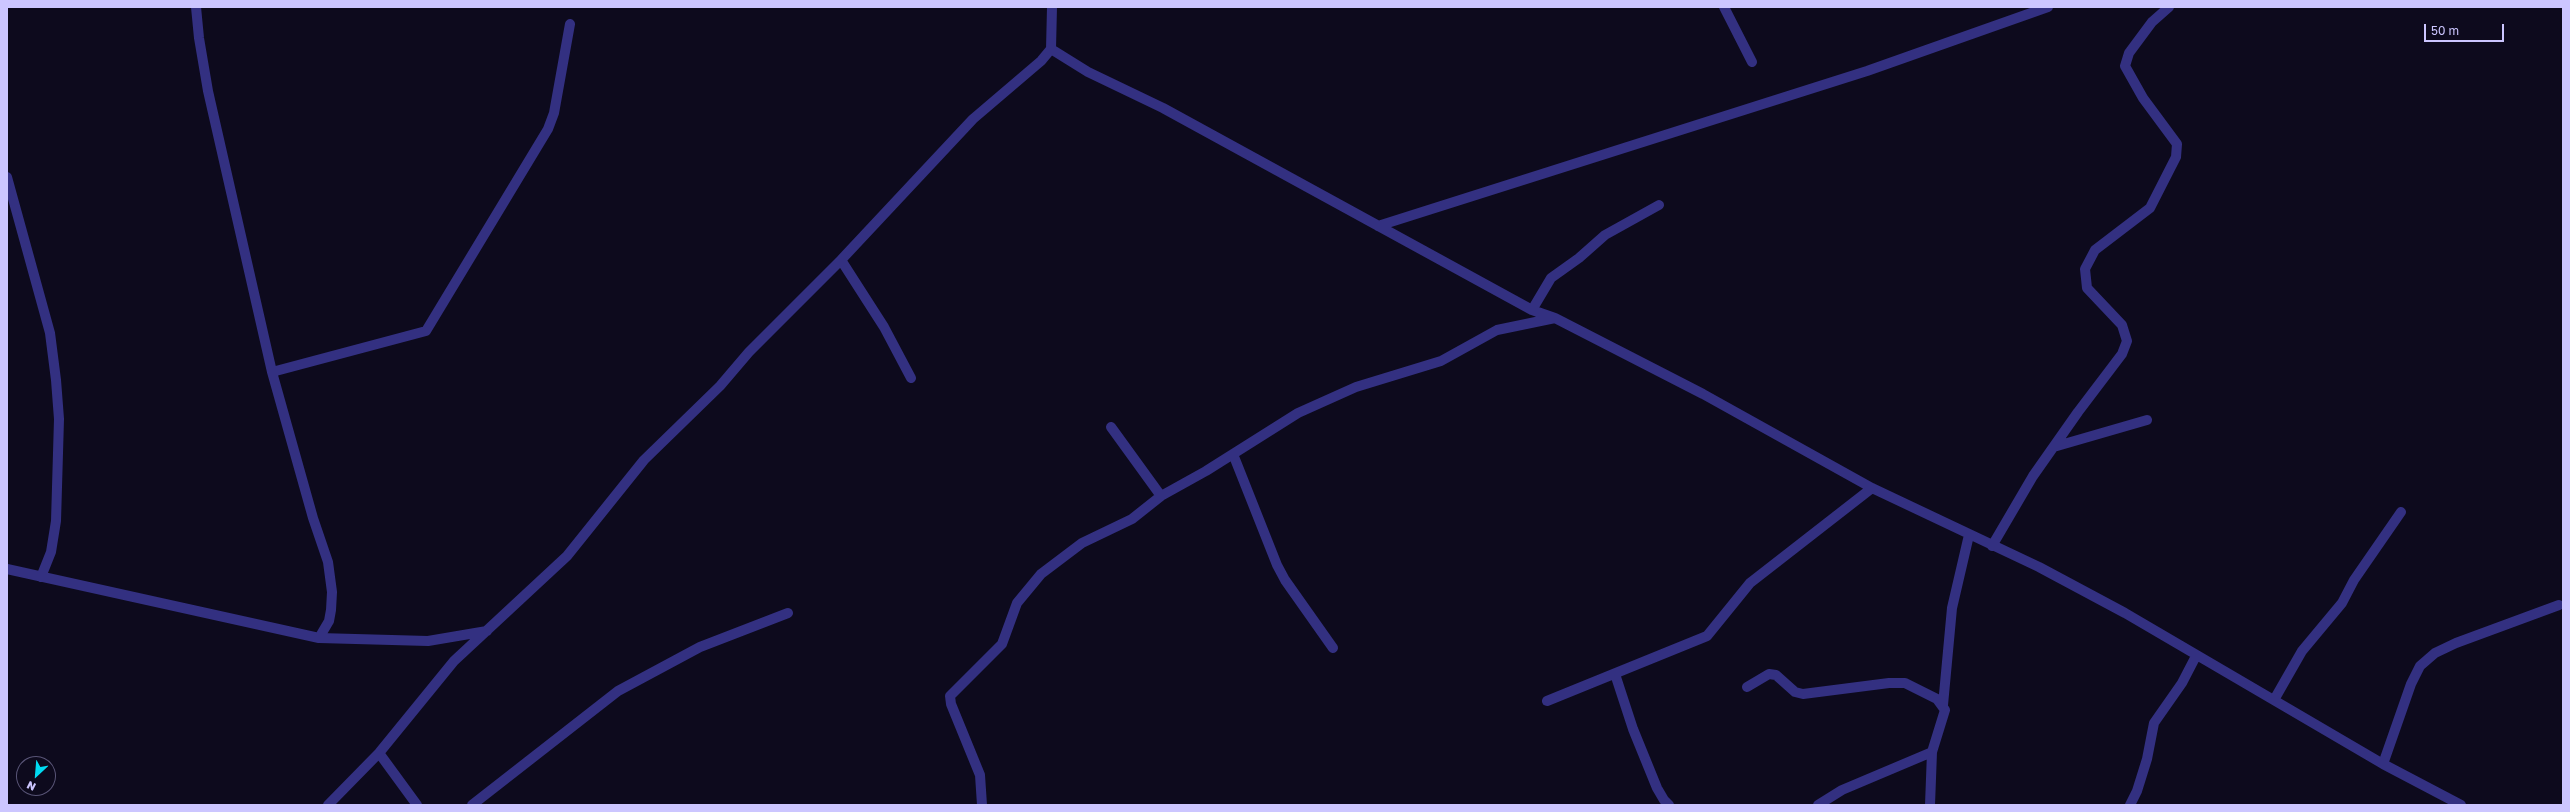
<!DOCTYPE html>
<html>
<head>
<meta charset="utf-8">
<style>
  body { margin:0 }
  #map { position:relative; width:2570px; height:812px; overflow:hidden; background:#0d0a1d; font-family:"Golos Text",sans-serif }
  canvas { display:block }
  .frame { position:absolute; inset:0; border:8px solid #ccc6ff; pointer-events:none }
  .north { position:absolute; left:16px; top:756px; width:40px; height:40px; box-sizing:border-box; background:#0d0a1d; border:1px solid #595577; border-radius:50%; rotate:206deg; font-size:11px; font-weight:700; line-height:16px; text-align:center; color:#ccc6ff }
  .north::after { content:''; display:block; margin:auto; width:14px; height:18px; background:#00daf1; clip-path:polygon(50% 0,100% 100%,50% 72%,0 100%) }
  .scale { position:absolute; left:2424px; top:24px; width:80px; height:18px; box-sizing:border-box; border:2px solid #ccc6ff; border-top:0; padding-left:5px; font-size:12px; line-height:14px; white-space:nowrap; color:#ccc6ff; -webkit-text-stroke:3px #0d0a1d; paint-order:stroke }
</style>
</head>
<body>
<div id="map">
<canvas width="2570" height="812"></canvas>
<div class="frame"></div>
<div class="north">N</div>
<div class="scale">50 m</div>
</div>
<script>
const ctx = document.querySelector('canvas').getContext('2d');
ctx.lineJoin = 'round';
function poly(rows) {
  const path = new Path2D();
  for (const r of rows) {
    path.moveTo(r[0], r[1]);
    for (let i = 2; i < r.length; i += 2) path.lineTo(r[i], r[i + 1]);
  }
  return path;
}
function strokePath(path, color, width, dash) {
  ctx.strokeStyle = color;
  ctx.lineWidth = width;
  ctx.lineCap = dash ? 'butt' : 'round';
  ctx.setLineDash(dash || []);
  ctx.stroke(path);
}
const street = poly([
  [196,7,199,38,208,91,272,372,313,518,328,562,332,592,331,610,329,621,319,638],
  [1724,7,1752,62],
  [1051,49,1088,72,1163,108,1532,310,1555,318,1703,394,1872,488,2039,567,2125,613,2383,764,2461,805],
  [7,177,50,333,56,380,59,419,56,521,51,552,41,577],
  [1378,226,1867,71,2048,7],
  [841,260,884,327,911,378],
  [1532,310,1551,278,1579,258,1605,235,1659,205],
  [272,372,426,331,548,129,554,113,570,24],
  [2057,446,2147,420],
  [1233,454,1277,565,1285,580,1333,648],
  [1161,496,1206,471,1298,413,1356,387,1441,361,1497,330,1555,318],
  [1992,546,2033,476,2078,412,2122,354,2127,341,2122,325,2087,288,2085,269,2095,250,2150,208,2176,157,2177,144,2143,98,2125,66,2129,53,2152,22,2169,7],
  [7,569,319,638,428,641,487,631],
  [1615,674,1633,729,1657,788,1664,800,1669,805],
  [1747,687,1769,674,1776,675,1795,692,1803,694,1889,683,1905,683,1937,699,1945,710,1932,752,1930,805],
  [2274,700,2302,651,2342,603,2354,580,2401,512],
  [1547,701,1707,636,1750,583,1872,488],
  [1943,705,1952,608,1969,535],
  [379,753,417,805],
  [2383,764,2411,684,2420,666,2435,653,2456,643,2559,605],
  [328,805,379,753,454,661,567,556,644,460,720,386,749,352,841,260,973,119,1041,61,1051,49,1052,7],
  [472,805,618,691,700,647,788,613],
  [982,805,980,775,951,704,950,696,1002,644,1017,603,1041,574,1082,543,1132,519,1161,496,1111,427],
  [1818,805,1842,790,1932,752],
  [2130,805,2137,791,2147,759,2154,723,2182,683,2196,656]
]);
strokePath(street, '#333081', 10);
</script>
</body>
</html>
